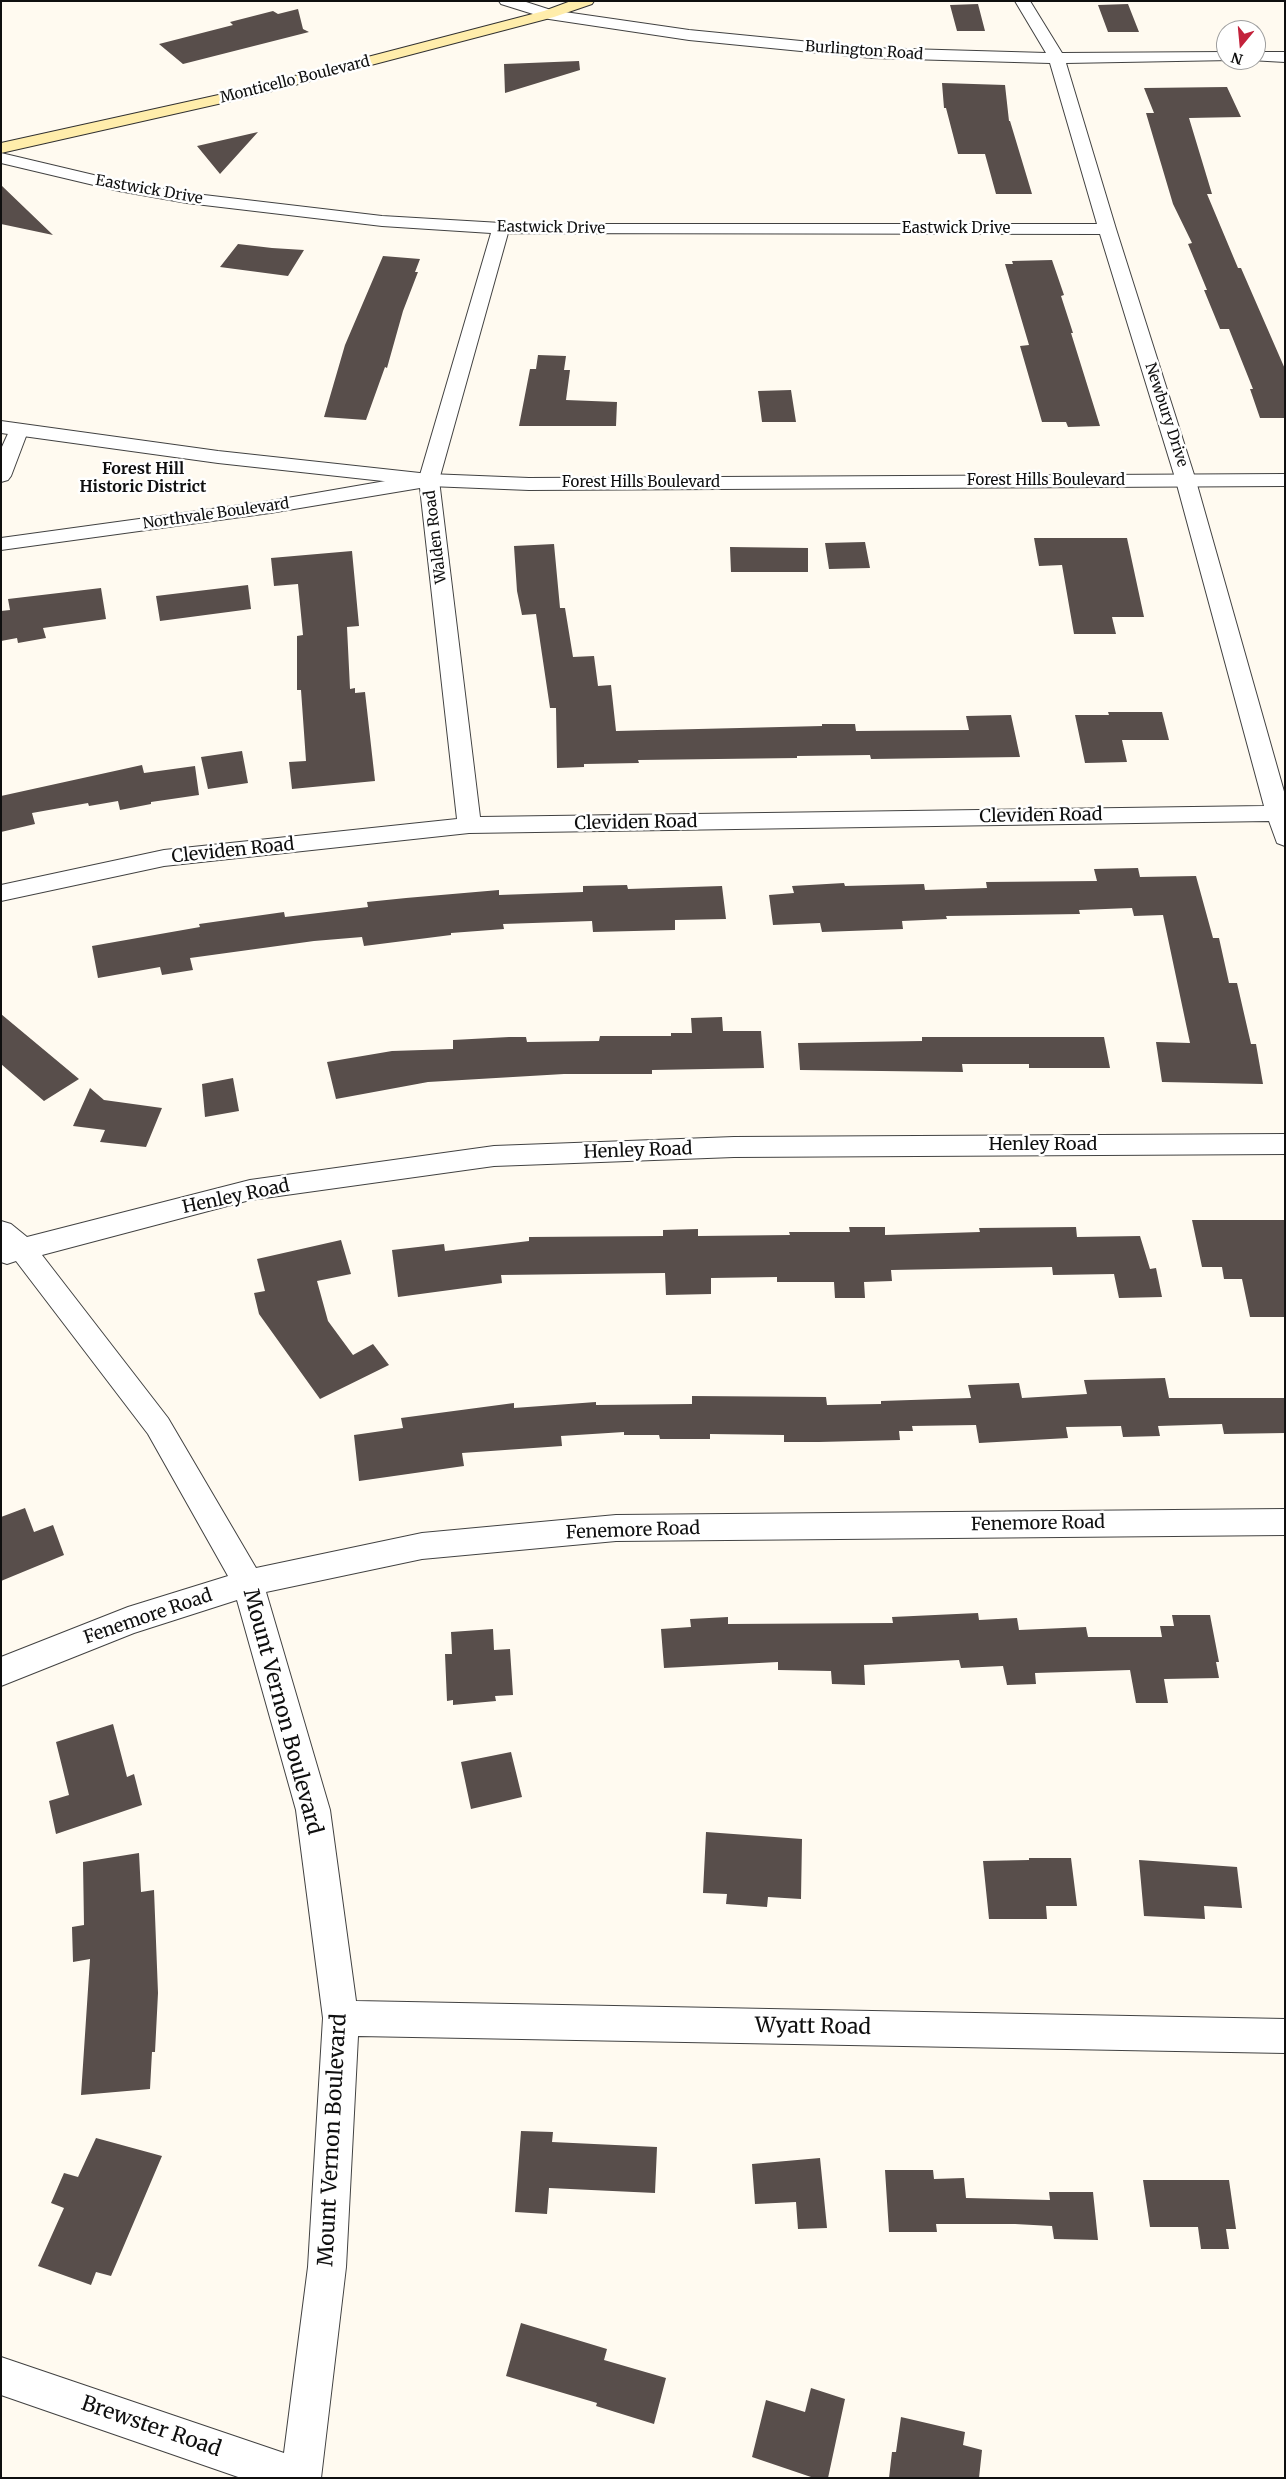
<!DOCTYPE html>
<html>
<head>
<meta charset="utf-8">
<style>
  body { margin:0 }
  #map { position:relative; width:1286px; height:2479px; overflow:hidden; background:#fffaf0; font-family:Merriweather,serif }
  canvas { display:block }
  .frame { position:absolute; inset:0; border:2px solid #0f0f0f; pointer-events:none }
  .north { position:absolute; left:1216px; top:20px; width:50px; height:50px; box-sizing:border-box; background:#fff; border:1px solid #9f9f9f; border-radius:50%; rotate:197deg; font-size:14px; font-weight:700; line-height:20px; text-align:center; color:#0f0f0f }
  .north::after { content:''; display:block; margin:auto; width:18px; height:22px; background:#c3223b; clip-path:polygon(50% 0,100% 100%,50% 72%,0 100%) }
</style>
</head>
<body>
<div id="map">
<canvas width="1286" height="2479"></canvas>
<div class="frame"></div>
<div class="north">N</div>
</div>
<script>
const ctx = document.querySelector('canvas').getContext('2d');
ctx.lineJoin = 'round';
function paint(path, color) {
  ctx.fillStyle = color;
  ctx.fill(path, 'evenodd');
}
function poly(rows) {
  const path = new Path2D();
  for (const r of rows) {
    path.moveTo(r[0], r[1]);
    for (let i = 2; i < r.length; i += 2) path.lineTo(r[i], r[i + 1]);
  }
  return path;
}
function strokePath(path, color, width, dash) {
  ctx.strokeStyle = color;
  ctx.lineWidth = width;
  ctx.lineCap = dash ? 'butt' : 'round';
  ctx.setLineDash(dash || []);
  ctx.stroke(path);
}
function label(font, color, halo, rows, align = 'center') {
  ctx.font = font + ' Merriweather,serif';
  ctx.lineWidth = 5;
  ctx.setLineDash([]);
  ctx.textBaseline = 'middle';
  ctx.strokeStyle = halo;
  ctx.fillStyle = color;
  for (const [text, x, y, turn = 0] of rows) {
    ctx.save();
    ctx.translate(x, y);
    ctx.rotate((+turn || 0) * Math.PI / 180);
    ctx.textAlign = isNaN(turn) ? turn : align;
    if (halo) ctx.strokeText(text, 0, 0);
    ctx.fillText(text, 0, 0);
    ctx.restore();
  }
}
const building = poly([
  [978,4,985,31,957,31,950,5],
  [1128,4,1139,32,1108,32,1098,5],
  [298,9,303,29,309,32,183,64,159,44,233,25,230,22,273,11,278,14],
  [579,61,580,70,505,93,504,64],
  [942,83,1005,85,1009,121,1010,121,1032,194,996,194,985,154,958,154,946,108,944,108],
  [1227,87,1241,117,1189,118,1212,194,1207,194,1238,268,1241,268,1285,369,1285,418,1260,418,1250,389,1253,389,1229,329,1220,329,1204,290,1207,290,1188,244,1192,243,1173,204,1146,113,1154,113,1144,88],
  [258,132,220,174,197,146],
  [1,185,53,235,1,224],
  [238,244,272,248,304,250,288,276,220,267],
  [383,256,420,259,415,272,418,272,403,311,387,368,385,367,366,420,324,417,345,345],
  [1052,260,1064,295,1061,296,1073,333,1071,333,1100,426,1068,427,1066,422,1042,422,1020,346,1029,345,1005,264,1013,264,1012,261],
  [538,355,566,356,564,370,570,370,566,400,617,402,616,426,519,426,530,369,536,369],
  [791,390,796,422,762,422,758,391],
  [1034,538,1127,538,1144,617,1112,617,1116,634,1074,634,1062,565,1039,566],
  [865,542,870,568,829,569,825,543],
  [554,544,560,608,565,608,573,657,594,656,598,686,611,685,616,731,822,726,822,724,855,724,856,731,969,730,966,716,1011,715,1020,757,871,759,870,755,797,756,797,758,638,760,639,763,584,764,584,767,557,768,556,708,550,708,536,614,522,615,517,591,514,546],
  [730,547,808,548,808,572,731,572],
  [352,551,359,626,347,627,350,689,355,688,355,693,365,692,375,781,292,789,289,762,306,761,301,690,297,690,297,636,303,635,298,584,274,586,271,558],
  [248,585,251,609,160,621,156,596],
  [101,588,106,619,43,628,46,638,18,643,17,638,1,641,1,611,10,610,8,599],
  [1108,712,1162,712,1169,740,1122,740,1127,762,1085,763,1075,715,1109,715],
  [242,751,248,783,208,789,201,757],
  [142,765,144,773,195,766,199,795,151,802,151,804,120,810,118,801,89,806,88,803,32,813,35,824,1,832,1,796],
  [1138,868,1140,877,1196,876,1213,938,1219,938,1229,983,1237,983,1251,1044,1256,1044,1263,1084,1162,1082,1156,1042,1190,1043,1163,915,1134,916,1132,908,1079,910,1080,914,946,916,947,919,902,921,903,929,822,932,820,923,773,925,769,895,794,893,792,886,844,883,845,886,924,884,925,890,987,888,986,882,1097,881,1094,869],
  [627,885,628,889,722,886,726,919,675,920,675,930,593,932,592,921,503,924,504,929,451,933,451,935,364,946,362,937,314,941,190,958,193,970,162,975,160,967,98,978,92,946,200,927,199,924,284,912,285,917,368,907,367,902,406,898,499,890,499,895,583,892,583,886],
  [1,1014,79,1079,44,1101,1,1064],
  [722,1017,723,1031,761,1031,764,1068,652,1070,652,1074,564,1074,428,1082,336,1099,327,1062,392,1051,453,1049,453,1040,509,1037,526,1037,527,1042,599,1041,600,1036,671,1036,671,1033,692,1033,691,1018],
  [922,1037,1104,1037,1110,1068,1029,1068,1029,1064,962,1064,963,1072,800,1070,798,1043,922,1041],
  [233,1078,239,1111,205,1117,202,1084],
  [90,1088,104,1100,162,1108,146,1147,100,1142,105,1130,73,1126],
  [1192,1220,1285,1220,1285,1317,1250,1317,1242,1279,1224,1279,1222,1267,1202,1267],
  [849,1227,885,1227,885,1235,980,1232,979,1228,1076,1227,1077,1237,1140,1236,1150,1269,1156,1268,1162,1297,1119,1298,1114,1274,1053,1275,1052,1267,891,1270,892,1281,864,1282,865,1298,835,1298,834,1282,777,1282,777,1277,711,1278,711,1294,666,1295,665,1273,501,1275,502,1283,398,1297,392,1250,444,1244,445,1251,529,1241,529,1237,663,1236,663,1230,698,1229,698,1236,790,1235,789,1232,850,1232],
  [341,1240,351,1274,317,1281,328,1321,353,1355,373,1344,389,1365,320,1399,259,1314,254,1293,265,1291,257,1259],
  [1165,1378,1169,1398,1285,1398,1285,1433,1224,1434,1222,1424,1158,1426,1160,1436,1123,1437,1121,1426,1066,1427,1068,1438,979,1443,976,1425,912,1426,913,1431,899,1431,900,1440,819,1442,784,1442,784,1435,710,1434,710,1439,660,1439,659,1435,624,1435,624,1432,561,1436,562,1446,462,1453,464,1466,359,1481,354,1435,403,1428,401,1418,514,1403,514,1408,596,1402,596,1405,692,1404,692,1396,826,1397,827,1405,881,1404,881,1401,971,1398,968,1385,1019,1383,1022,1398,1087,1394,1084,1380],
  [25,1508,34,1532,53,1525,64,1555,1,1581,1,1517],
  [978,1613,979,1620,1017,1618,1019,1630,1086,1627,1088,1637,1162,1637,1160,1626,1174,1626,1172,1615,1210,1615,1219,1662,1216,1662,1219,1678,1164,1679,1168,1703,1136,1703,1130,1670,1035,1673,1036,1684,1007,1685,1003,1666,961,1668,959,1660,864,1665,865,1685,832,1684,831,1671,778,1670,778,1662,664,1668,661,1629,691,1627,690,1619,728,1617,728,1624,893,1623,892,1617],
  [493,1629,494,1650,510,1649,513,1695,495,1696,496,1701,453,1705,453,1700,447,1701,445,1654,452,1654,451,1632],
  [113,1724,127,1777,134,1774,142,1805,56,1834,49,1801,69,1795,56,1742],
  [511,1752,522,1797,471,1809,461,1762],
  [706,1832,802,1839,801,1899,768,1897,767,1907,726,1904,727,1894,703,1893],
  [139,1853,141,1892,154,1890,158,1993,155,2052,152,2052,150,2089,81,2095,90,1959,73,1962,72,1927,84,1925,83,1862],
  [1029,1858,1071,1858,1077,1906,1046,1906,1047,1919,989,1919,983,1861,1029,1860],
  [1139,1860,1237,1867,1242,1908,1204,1906,1205,1919,1144,1916],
  [521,2131,553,2132,552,2142,657,2147,655,2193,549,2188,547,2214,515,2212],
  [96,2138,162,2156,111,2276,96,2272,91,2285,38,2266,64,2208,51,2203,64,2173,78,2177],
  [820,2158,827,2228,798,2229,796,2202,755,2204,752,2164],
  [885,2170,933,2170,934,2179,964,2178,966,2198,1050,2200,1049,2192,1093,2192,1098,2240,1054,2239,1052,2226,1015,2224,936,2224,937,2232,889,2232],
  [1143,2180,1229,2180,1236,2229,1226,2229,1229,2249,1201,2249,1198,2227,1150,2227],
  [521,2323,607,2349,604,2360,666,2378,654,2424,596,2406,597,2403,506,2376],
  [811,2388,845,2399,828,2478,814,2478,752,2457,766,2400,805,2412],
  [901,2417,965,2432,963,2445,982,2450,979,2478,889,2478,892,2452,896,2452]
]);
const minor = poly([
  [499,1,523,1,551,10,689,30,872,48,1046,53,1015,1,1030,1,1062,53,1226,52,1226,60,1232,60,1066,63,1116,229,1196,481,1285,795,1285,846,1277,843,1269,821,469,833,164,866,1,901,1,885,164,850,457,819,420,488,270,513,1,550,1,538,270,501,420,475,491,233,382,226,187,203,119,191,1,163,1,153,119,181,187,193,382,216,501,223,564,224,1097,224,1050,63,872,58,689,40,549,19,501,4,499,1],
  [508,233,1100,234,1176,481,1264,806,480,817,439,480,508,233],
  [1256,52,1285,52,1285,62,1250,60,1256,60,1256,52],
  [18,425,25,427,28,431,11,476,8,480,1,482,1,449,11,427,18,425],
  [1285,1134,1285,1154,734,1157,494,1166,250,1200,42,1255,168,1418,256,1568,422,1533,616,1515,1285,1509,1285,1535,616,1541,422,1559,266,1592,330,1810,356,2001,1285,2019,1285,2053,358,2036,346,2267,321,2478,241,2478,1,2395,1,2357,284,2453,308,2267,323,2018,296,1810,237,1600,134,1633,1,1686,1,1657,128,1607,228,1576,148,1434,16,1261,7,1264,1,1262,1,1221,11,1224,27,1237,250,1180,494,1146,734,1137,1285,1134]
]);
const tertiary = poly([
  [1,421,218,451,429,474,529,478,1285,474,1285,486,529,490,429,486,218,463,1,433,1,421]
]);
const secondary = poly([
  [571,1,594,1,592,4,554,17,249,97,1,153,1,143,241,90,544,11,571,1]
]);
const farStreetnames = [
  ["Burlington Road",864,51,4],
  ["Monticello Boulevard",295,80,-14],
  ["Eastwick Drive",149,190,10],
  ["Eastwick Drive",551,228,1],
  ["Eastwick Drive",956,229],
  ["Newbury Drive",1166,415,72],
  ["Forest Hills Boulevard",1046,481],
  ["Forest Hills Boulevard",641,483],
  ["Northvale Boulevard",216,514,-8],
  ["Walden Road",436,537,-97]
];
const farNeighbourhoodnames = [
  ["Forest Hill",143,469],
  ["Historic District",143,487]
];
const streetNames = [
  ["Cleviden Road",1041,816,-1],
  ["Cleviden Road",636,823,-1],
  ["Cleviden Road",233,851,-6],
  ["Henley Road",1043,1145],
  ["Henley Road",638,1151,-2],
  ["Henley Road",236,1197,-12],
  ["Fenemore Road",1038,1524,-1],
  ["Fenemore Road",633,1531,-2],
  ["Fenemore Road",148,1617,-19]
];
const nearStreetnames = [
  ["Mount Vernon Boulevard",282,1712,75],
  ["Wyatt Road",813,2027,1],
  ["Mount Vernon Boulevard",333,2140,-87],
  ["Brewster Road",151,2427,19]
];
paint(building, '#584e4b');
strokePath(minor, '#424242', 2);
strokePath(tertiary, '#424242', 2);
strokePath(secondary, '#313131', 2);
paint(minor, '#fff');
paint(tertiary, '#fff');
paint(secondary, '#ffedab');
label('15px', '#0f0f0f', '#fff', farStreetnames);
label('bold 16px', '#0f0f0f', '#fff', farNeighbourhoodnames);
label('18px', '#0f0f0f', '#fff', streetNames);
label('21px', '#0f0f0f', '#fff', nearStreetnames);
</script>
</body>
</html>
